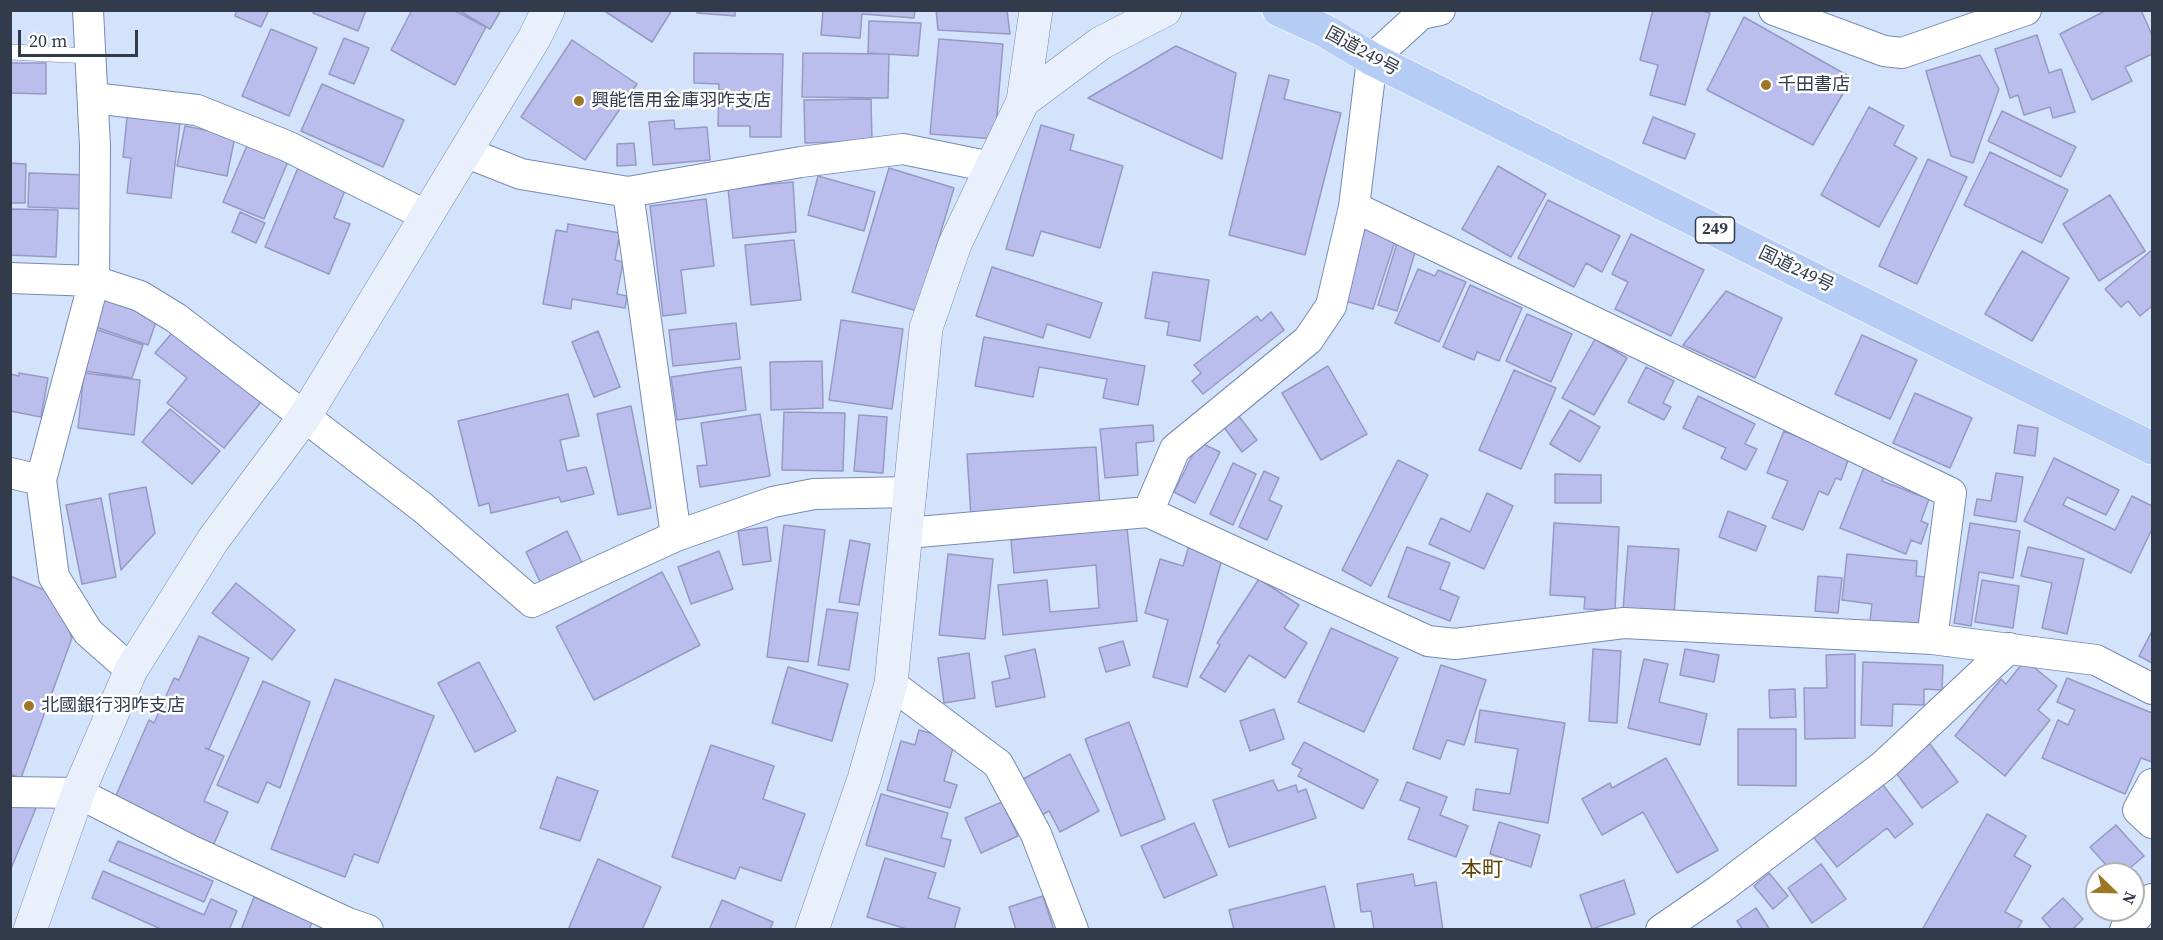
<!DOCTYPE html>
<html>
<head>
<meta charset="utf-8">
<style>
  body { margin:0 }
  #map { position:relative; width:2163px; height:940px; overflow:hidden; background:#d4e3fc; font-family:"Source Serif 4",serif }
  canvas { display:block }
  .frame { position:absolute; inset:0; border:12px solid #323b4c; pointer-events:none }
  .north { position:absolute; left:2085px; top:862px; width:60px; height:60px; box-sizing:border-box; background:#fff; border:2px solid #adb1b7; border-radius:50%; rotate:113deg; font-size:16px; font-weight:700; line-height:24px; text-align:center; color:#323b4c }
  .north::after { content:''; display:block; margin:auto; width:21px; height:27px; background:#9e7724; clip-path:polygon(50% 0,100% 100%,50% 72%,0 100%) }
  .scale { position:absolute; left:18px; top:30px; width:120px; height:27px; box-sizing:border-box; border:3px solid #323b4c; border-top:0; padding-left:8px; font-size:18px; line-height:21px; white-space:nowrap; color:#323b4c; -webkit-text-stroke:4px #fff; paint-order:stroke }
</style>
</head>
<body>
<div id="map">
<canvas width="2163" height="940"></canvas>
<div class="frame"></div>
<div class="north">N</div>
<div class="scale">20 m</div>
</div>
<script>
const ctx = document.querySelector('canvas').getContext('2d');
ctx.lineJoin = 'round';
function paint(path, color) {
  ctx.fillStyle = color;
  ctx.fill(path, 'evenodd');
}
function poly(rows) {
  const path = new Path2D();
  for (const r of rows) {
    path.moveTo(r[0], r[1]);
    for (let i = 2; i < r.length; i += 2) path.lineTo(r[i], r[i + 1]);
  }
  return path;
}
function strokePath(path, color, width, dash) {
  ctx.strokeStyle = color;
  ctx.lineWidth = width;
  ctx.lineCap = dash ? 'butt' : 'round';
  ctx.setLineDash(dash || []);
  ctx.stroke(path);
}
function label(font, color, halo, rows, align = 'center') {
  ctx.font = font + ' "Source Serif 4","Noto Sans JP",serif';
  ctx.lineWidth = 5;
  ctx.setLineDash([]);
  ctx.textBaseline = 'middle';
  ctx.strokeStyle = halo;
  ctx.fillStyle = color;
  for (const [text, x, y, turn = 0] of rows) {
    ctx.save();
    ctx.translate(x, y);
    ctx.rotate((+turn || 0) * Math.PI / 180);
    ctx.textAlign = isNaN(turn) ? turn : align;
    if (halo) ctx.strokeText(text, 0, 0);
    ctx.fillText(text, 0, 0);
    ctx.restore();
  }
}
const building = poly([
  [237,10,269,10,261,27,235,16,237,10],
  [314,10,366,10,358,31,313,13,314,10],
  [412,10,453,10,486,27,455,85,391,50,412,10],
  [458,10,501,10,490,29,458,10],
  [603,10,672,10,652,42,603,10],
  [697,10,735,10,735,16,697,13,697,10],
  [823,10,915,10,914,18,862,14,860,38,821,35,823,10],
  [936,10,1007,10,1010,34,938,30,936,10],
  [1653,10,1698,10,1710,13,1685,105,1650,95,1658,65,1640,60,1653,10],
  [2107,10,2141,10,2152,35,2152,54,2125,67,2132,81,2092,100,2060,34,2107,10],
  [1744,17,1852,78,1813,145,1707,90,1744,17],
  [869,21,921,23,918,56,868,53,869,21],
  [271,29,317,48,289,116,242,96,271,29],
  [2037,35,2049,73,2061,69,2075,112,2053,118,2050,107,2024,115,2018,95,2010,98,1995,49,2037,35],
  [344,38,369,48,354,84,329,74,344,38],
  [939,39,1003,44,995,139,930,134,939,39],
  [572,40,637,84,585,160,521,117,572,40],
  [1176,46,1236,73,1222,159,1088,98,1176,46],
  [694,53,783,54,781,137,750,137,750,126,718,126,719,84,694,83,694,53],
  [803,53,889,54,888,98,802,97,803,53],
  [1980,55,1999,89,1973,163,1951,156,1926,71,1980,55],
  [10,63,46,63,46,94,10,93,10,63],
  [1269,75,1289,80,1284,99,1341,113,1305,255,1229,235,1269,75],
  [322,84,404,120,383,167,301,131,322,84],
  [871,99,872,141,805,143,804,100,871,99],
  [1869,107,1904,126,1894,145,1917,158,1879,227,1821,195,1869,107],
  [2002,111,2076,147,2061,177,1988,141,2002,111],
  [127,117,180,123,171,198,127,193,131,158,123,157,127,117],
  [1653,117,1695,134,1685,159,1643,143,1653,117],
  [674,120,675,129,707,127,710,160,653,165,649,122,674,120],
  [1041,125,1074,135,1070,150,1123,166,1100,248,1041,231,1033,256,1006,249,1041,125],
  [185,126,235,136,227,176,177,166,185,126],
  [249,141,289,159,264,219,223,202,249,141],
  [634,143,636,165,617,166,617,144,634,143],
  [1990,152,2068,190,2042,243,1964,205,1990,152],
  [1928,159,1967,177,1917,284,1879,266,1928,159],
  [10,163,26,164,25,203,10,203,10,163],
  [300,163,348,183,334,218,350,224,329,274,265,247,300,163],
  [1498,166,1546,194,1511,257,1462,229,1498,166],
  [889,168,954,188,917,311,852,292,889,168],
  [29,173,89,175,88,209,28,207,29,173],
  [818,176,875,192,864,231,808,215,818,176],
  [793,182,796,232,733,238,728,188,793,182],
  [2110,195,2145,251,2099,281,2063,224,2110,195],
  [706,199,714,266,681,270,686,313,663,316,650,206,706,199],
  [1548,200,1620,236,1602,272,1586,263,1574,287,1518,258,1548,200],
  [10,209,58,210,56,257,10,255,10,209],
  [240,212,265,223,256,243,232,232,240,212],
  [568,224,620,233,615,260,623,262,617,294,627,296,625,308,572,299,571,309,543,304,556,230,567,232,568,224],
  [1366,225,1397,235,1373,309,1342,300,1366,225],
  [1631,234,1704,270,1671,336,1615,309,1628,282,1612,274,1631,234],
  [794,240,801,300,751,305,745,245,794,240],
  [1398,240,1417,246,1397,311,1378,305,1398,240],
  [2152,250,2152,306,2140,316,2128,301,2121,307,2105,289,2152,250],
  [2022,251,2069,278,2032,341,1985,314,2022,251],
  [992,267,1102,303,1090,338,1047,324,1043,338,976,316,992,267],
  [1418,269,1435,276,1438,270,1466,282,1439,342,1395,323,1418,269],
  [1153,272,1209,280,1200,341,1167,335,1169,322,1145,318,1153,272],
  [1470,285,1522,308,1499,361,1477,352,1474,360,1443,347,1470,285],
  [99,290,160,310,148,345,87,324,99,290],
  [1726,291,1782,318,1755,378,1683,345,1726,291],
  [1271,312,1284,330,1203,394,1192,381,1201,373,1194,365,1257,316,1261,321,1271,312],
  [1527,314,1572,334,1551,382,1506,361,1527,314],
  [841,320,903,329,892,409,829,400,841,320],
  [736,323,740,359,673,366,669,330,736,323],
  [177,327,265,397,224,448,167,403,187,378,155,353,177,327],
  [92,328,143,345,132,378,78,370,92,328],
  [598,331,620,387,594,397,572,342,598,331],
  [1862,335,1917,360,1890,419,1835,394,1862,335],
  [984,337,1145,366,1138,405,1103,398,1107,379,1039,367,1033,397,975,386,984,337],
  [1595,339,1627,358,1594,415,1562,398,1595,339],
  [822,361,823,408,771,410,770,362,822,361],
  [1328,366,1367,434,1321,460,1282,393,1328,366],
  [741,367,746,410,677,420,671,377,741,367],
  [1646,367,1674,381,1663,403,1671,407,1664,420,1628,402,1646,367],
  [1514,370,1556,388,1521,469,1479,450,1514,370],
  [19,373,48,378,41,417,10,411,10,374,19,376,19,373],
  [84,373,140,380,134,435,78,428,84,373],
  [1915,393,1972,418,1950,468,1893,443,1915,393],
  [568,394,579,436,560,440,567,471,586,467,594,494,561,502,559,497,491,513,489,503,479,506,458,421,568,394],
  [1698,396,1755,424,1745,444,1757,449,1746,470,1721,458,1726,448,1683,428,1698,396],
  [631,406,651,508,618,515,597,414,631,406],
  [170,409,220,451,192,484,142,442,170,409],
  [1570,410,1600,427,1580,462,1550,444,1570,410],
  [784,412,845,413,843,471,782,470,784,412],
  [760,414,770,476,700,487,697,466,707,465,701,423,760,414],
  [859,415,887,417,883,473,854,471,859,415],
  [1238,415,1257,440,1242,452,1223,426,1238,415],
  [1153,425,1154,441,1136,443,1138,475,1105,478,1100,429,1153,425],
  [2018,425,2038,428,2035,456,2014,453,2018,425],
  [1784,431,1849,458,1841,480,1836,478,1828,495,1819,491,1803,530,1772,518,1788,481,1767,473,1784,431],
  [1199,442,1220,452,1195,503,1174,492,1199,442],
  [1096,447,1100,509,971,517,967,454,1096,447],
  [2054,458,2119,490,2106,515,2067,497,2063,505,2115,530,2132,496,2152,506,2152,529,2131,573,2024,521,2054,458],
  [1398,460,1428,475,1371,586,1342,570,1398,460],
  [1233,463,1256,474,1233,525,1210,514,1233,463],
  [1865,465,1884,473,1882,481,1929,499,1921,521,1928,524,1921,544,1911,540,1906,554,1840,528,1865,465],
  [1264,471,1279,478,1269,500,1282,506,1267,540,1239,527,1264,471],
  [1996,473,2023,477,2016,522,1974,515,1977,499,1991,501,1996,473],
  [1555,474,1601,475,1601,503,1555,503,1555,474],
  [146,487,155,533,121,570,109,494,146,487],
  [1487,493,1513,506,1484,569,1429,544,1441,518,1470,532,1487,493],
  [101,498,116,577,82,584,66,505,101,498],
  [1728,511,1766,526,1756,551,1719,537,1728,511],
  [1554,523,1619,527,1615,610,1584,609,1585,597,1550,595,1554,523],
  [1970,523,2020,531,2013,578,1979,572,1971,626,1954,623,1970,523],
  [784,525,825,530,808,662,767,657,784,525],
  [767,527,771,561,743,565,738,531,767,527],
  [1127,528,1137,621,1003,635,998,585,1047,580,1050,612,1099,608,1096,565,1014,573,1011,540,1127,528],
  [567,531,584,567,543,588,526,552,567,531],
  [850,540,870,544,859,605,839,602,850,540],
  [1189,546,1223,555,1187,687,1153,677,1168,620,1145,613,1160,559,1183,566,1189,546],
  [1628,546,1679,549,1674,614,1623,610,1628,546],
  [1407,547,1450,563,1440,589,1459,597,1450,621,1388,597,1407,547],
  [2028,547,2084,559,2067,634,2042,628,2052,583,2021,576,2028,547],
  [719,551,733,589,691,604,678,567,719,551],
  [948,554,993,559,985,639,939,635,948,554],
  [1847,554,1917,561,1916,576,1933,578,1927,628,1870,621,1872,604,1842,600,1847,554],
  [662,572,700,645,594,700,556,627,662,572],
  [10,576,54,594,72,638,21,778,10,774,10,576],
  [1818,576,1842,578,1838,613,1815,611,1818,576],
  [1259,579,1299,605,1284,628,1307,643,1285,678,1249,655,1225,692,1200,677,1220,645,1217,643,1259,579],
  [1982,580,2019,586,2013,628,1975,622,1982,580],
  [236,583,295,630,272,660,212,613,236,583],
  [827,609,858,613,849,670,818,665,827,609],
  [1331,628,1398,658,1364,732,1298,702,1331,628],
  [2152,631,2152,663,2139,656,2152,631],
  [199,636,249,658,209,749,205,748,224,756,204,801,228,812,212,848,114,800,149,720,154,723,174,678,179,680,199,636],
  [1123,641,1130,665,1106,672,1099,648,1123,641],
  [1035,649,1045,697,996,707,992,682,1010,678,1005,656,1035,649],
  [1593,649,1621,651,1617,723,1589,721,1593,649],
  [1685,649,1719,655,1714,682,1680,675,1685,649],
  [969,653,975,698,944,703,938,658,969,653],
  [1855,654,1855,738,1805,739,1804,688,1827,688,1826,655,1855,654],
  [1644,659,1668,664,1659,702,1707,714,1700,745,1628,728,1644,659],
  [2025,660,2057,686,2038,710,2050,720,2005,776,1955,736,2001,679,2006,684,2025,660],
  [479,662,516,731,475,752,438,683,479,662],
  [1863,662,1943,665,1942,690,1924,689,1924,705,1893,704,1892,726,1861,725,1863,662],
  [1441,665,1486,680,1464,745,1447,740,1440,759,1413,749,1441,665],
  [788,667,848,684,832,741,772,723,788,667],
  [2067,678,2152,713,2152,762,2141,758,2125,794,2042,758,2058,720,2068,725,2075,710,2057,702,2067,678],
  [335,679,434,716,378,863,354,854,345,877,271,849,335,679],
  [263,681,310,702,280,788,267,782,258,803,217,785,263,681],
  [1795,689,1796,717,1770,718,1769,690,1795,689],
  [1274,709,1284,739,1250,751,1240,721,1274,709],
  [1480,710,1565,723,1548,823,1473,810,1476,789,1510,794,1518,749,1475,742,1480,710],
  [1129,722,1165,819,1121,836,1085,739,1129,722],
  [1738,729,1796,729,1796,786,1738,785,1738,729],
  [919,730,955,740,944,781,957,785,950,808,887,790,901,741,915,745,919,730],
  [1304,742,1378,780,1363,809,1298,776,1302,769,1292,764,1304,742],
  [1930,744,1958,782,1922,808,1894,770,1930,744],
  [711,745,774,766,763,799,805,814,781,881,740,867,735,879,672,857,711,745],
  [1070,754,1099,811,1060,832,1049,811,1042,815,1023,779,1070,754],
  [1666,758,1718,850,1677,873,1643,812,1602,835,1582,799,1610,783,1612,788,1666,758],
  [557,777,598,791,580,841,540,828,557,777],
  [1273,780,1278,791,1296,785,1298,792,1306,789,1316,818,1229,847,1213,800,1273,780],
  [1880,781,1913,824,1895,838,1887,828,1837,867,1811,834,1880,781],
  [1407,782,1447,797,1440,815,1468,826,1456,857,1408,839,1420,808,1400,800,1407,782],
  [881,794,948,813,941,838,951,840,944,867,866,845,881,794],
  [10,798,36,808,10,871,10,798],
  [1002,802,1018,836,981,853,965,818,1002,802],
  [1987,814,2026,836,2014,856,2031,866,2005,912,2022,921,2017,930,1922,930,1987,814],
  [1499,822,1540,835,1531,867,1490,854,1499,822],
  [1194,823,1217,875,1164,898,1141,846,1194,823],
  [2116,825,2144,856,2123,874,2114,874,2090,847,2116,825],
  [118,841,213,881,204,902,109,861,118,841],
  [885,858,936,873,928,898,960,908,954,930,910,930,867,917,885,858],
  [598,859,661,887,642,930,568,930,598,859],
  [1821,864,1846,899,1812,923,1788,888,1821,864],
  [103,871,204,915,211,899,237,911,229,930,163,930,92,898,103,871],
  [1769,873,1788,896,1773,909,1754,886,1769,873],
  [1413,874,1415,886,1436,882,1443,930,1374,930,1371,911,1361,912,1357,884,1413,874],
  [1624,880,1635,914,1592,929,1580,895,1624,880],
  [1325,886,1335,930,1234,930,1229,910,1325,886],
  [1043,896,1054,930,1016,930,1009,907,1043,896],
  [254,897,312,922,309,930,241,930,254,897],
  [2063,898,2083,919,2072,930,2052,930,2042,918,2063,898],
  [722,900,773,922,770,930,709,930,722,900],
  [1756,908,1770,930,1743,930,1737,921,1756,908]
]);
const lane = poly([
  [10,52,91,56]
]);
const street = poly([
  [88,10,95,146,94,281,41,480,54,577,88,632,131,670],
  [1774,10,1884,51,1902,53,2026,10],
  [93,98,197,110,287,146,427,216],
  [465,152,521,174,628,192,801,162,903,149,991,167],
  [628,192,676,536],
  [1354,207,1951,493,1932,639],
  [10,278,94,281,140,296,176,318,422,507,532,602,676,536,773,502,814,494,911,492],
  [10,473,41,480],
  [1148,512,1175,449,1308,340,1331,306,1354,207,1372,59,1421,14,1440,10],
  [907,533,1148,512,1428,641,1455,644,1624,623,1932,639,2096,660,2152,689],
  [891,684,998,764,1036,834,1073,930],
  [2152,784,2138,810,2152,823],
  [10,792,78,793,188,849,348,923,368,930],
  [1661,930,1719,890,1883,766,2009,648],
  [2125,930,2152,899]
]);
const secondary = poly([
  [1023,101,1036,10],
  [30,930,78,793,131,670,213,540,305,416,535,37,548,10],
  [812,930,864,779,891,684,926,328,955,244,1023,101,1101,43,1165,10]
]);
const highway = poly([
  [1279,10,1327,32,1372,59,2152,448]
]);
const markers = [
  [1766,85,6,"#9e7724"],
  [579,101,6,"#9e7724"],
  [29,706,6,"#9e7724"]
];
const shields = [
  [1715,230,39]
];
const shieldNames = [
  ["249",1715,230]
];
const streetNames = [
  ["国道249号",1362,52,29],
  ["国道249号",1796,270,26]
];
const poiNames = [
  ["千田書店",1778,85],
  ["興能信用金庫羽咋支店",591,101],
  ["北國銀行羽咋支店",41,706]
];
const quarterNames = [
  ["本町",1482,871]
];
paint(building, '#bbbeec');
strokePath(building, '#9699c4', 1.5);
strokePath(lane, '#758bb2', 16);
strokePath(street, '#758bb2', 32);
strokePath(secondary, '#758bb2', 34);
strokePath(highway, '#fff', 34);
strokePath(lane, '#fff', 15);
strokePath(street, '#fff', 30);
strokePath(secondary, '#e9f0fc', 33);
strokePath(highway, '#b5ccf5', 33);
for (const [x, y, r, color] of markers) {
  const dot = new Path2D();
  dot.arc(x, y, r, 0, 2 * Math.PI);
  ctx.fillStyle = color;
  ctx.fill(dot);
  strokePath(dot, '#fff', 2);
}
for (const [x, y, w] of shields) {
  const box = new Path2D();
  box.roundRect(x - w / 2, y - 13, w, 26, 4.5);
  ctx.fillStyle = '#fff';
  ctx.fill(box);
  strokePath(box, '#323b4c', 1.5);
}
label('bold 16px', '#323b4c', null, shieldNames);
label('18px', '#323b4c', '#fff', streetNames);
label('18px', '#323b4c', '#fff', poiNames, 'left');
label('21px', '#5e4406', '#fff', quarterNames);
</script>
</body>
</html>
